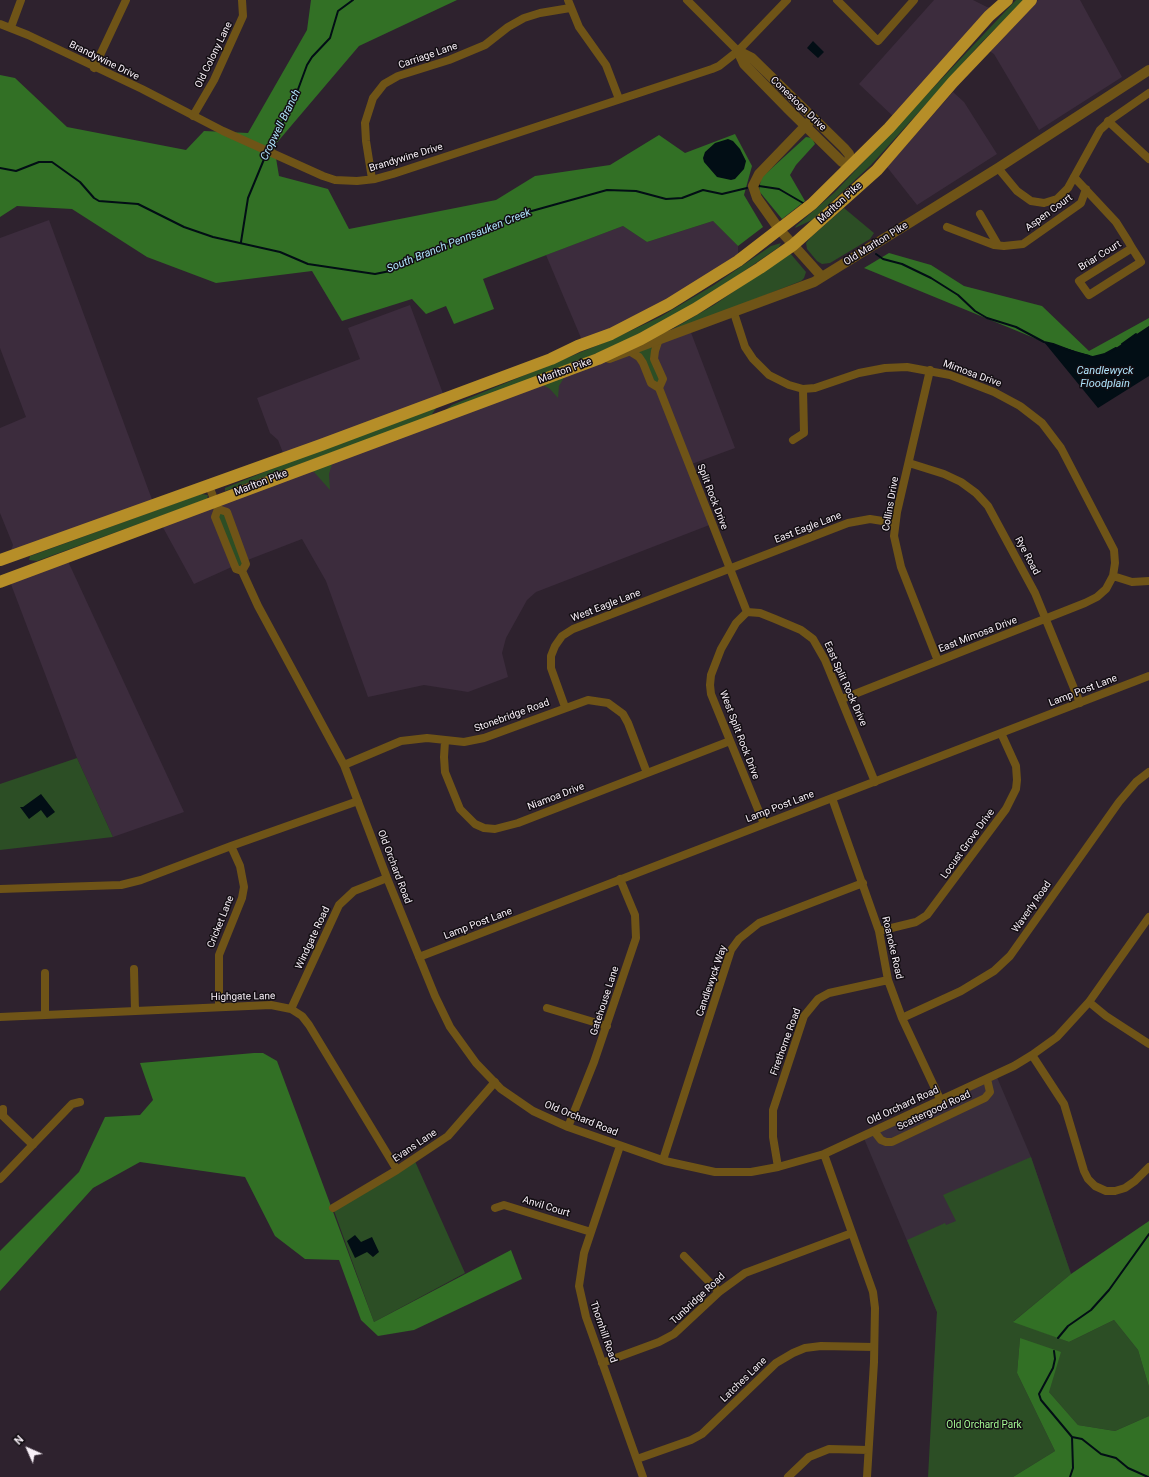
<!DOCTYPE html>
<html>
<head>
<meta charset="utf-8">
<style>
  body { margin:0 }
  #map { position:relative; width:1149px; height:1477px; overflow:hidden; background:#2e222e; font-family:Roboto,sans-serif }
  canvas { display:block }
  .north { position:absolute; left:8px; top:1429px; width:40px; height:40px; -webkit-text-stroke:3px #130e13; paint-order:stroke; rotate:315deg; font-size:11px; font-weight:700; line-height:16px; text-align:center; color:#f7eff7 }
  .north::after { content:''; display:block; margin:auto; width:14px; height:18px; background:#f7eff7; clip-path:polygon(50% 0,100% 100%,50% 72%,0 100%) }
</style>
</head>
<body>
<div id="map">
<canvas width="1149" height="1477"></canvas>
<div class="north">N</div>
</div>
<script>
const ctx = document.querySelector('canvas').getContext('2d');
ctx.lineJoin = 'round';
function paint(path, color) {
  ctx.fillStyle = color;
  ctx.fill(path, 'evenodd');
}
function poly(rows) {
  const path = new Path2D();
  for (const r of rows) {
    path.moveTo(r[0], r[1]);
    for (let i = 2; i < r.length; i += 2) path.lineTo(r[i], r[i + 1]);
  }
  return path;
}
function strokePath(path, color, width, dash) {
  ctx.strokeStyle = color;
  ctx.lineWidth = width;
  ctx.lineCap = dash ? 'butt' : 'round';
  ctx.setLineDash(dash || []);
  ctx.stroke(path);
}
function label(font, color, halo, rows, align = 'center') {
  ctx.font = font + ' Roboto,sans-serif';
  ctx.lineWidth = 3;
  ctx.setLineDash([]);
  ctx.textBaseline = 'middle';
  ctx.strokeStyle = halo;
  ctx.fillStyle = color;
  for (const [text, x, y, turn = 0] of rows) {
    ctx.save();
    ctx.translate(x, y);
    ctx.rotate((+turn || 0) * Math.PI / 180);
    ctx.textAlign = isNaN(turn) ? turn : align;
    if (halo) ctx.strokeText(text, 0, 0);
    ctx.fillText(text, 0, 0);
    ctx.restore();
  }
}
const built = poly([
  [934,0,973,0,987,7,997,9,897,120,859,84],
  [1038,0,1080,0,1122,77,1039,130,994,54,986,49],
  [953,92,964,102,997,154,917,205,887,167],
  [49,220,154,505,9,557,13,545,0,513,0,428,26,417,0,348,0,238],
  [713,221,738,246,738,261,584,345,546,255,623,226,647,242],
  [410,305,445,399,285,458,278,440,270,433,257,398,360,359,348,328],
  [690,330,735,448,689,465,712,524,536,592,527,600,506,638,502,653,508,677,468,692,424,685,368,697,326,581,302,539,245,561,194,584,160,522,631,352,654,359,658,342],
  [66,557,184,812,113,837,77,758,9,579]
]);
const education = poly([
  [996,1075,1031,1157,1071,1274,933,1381,937,1312,863,1136]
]);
const green = poly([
  [1016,0,1024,0,982,42,871,165,812,220,795,228,796,226,835,192],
  [844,208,874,233,870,239,830,263,822,264,817,261,807,249,806,243,811,237],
  [781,243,779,247,724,285,675,315,624,341,568,366,444,411,452,405,613,339,660,317,714,285,771,246],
  [790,253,806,272,804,278,801,281,659,337,714,305],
  [658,342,655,351,663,379,659,388,643,363,631,352],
  [565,376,559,386,558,398,550,389,541,384],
  [437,407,430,417,225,491,225,488,321,449],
  [332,464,329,474,330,490,314,472,303,468],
  [201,494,208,495,207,499,37,561,29,560,30,556,33,555],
  [218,509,227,512,246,564,236,569,215,517],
  [77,758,113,837,0,850,0,784],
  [1031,1157,1071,1274,1014,1321,1069,1342,1114,1320,1138,1350,1149,1387,1149,1416,1115,1431,1078,1425,1049,1392,1020,1338,1017,1373,1055,1451,1013,1477,928,1477,937,1312,907,1240,945,1223,946,1225,956,1221,943,1195],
  [414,1159,465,1273,374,1322,333,1208]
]);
const forest = poly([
  [311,0,457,0,359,46,274,146,279,176,328,189,349,229,496,200,535,176,610,165,659,135,685,153,735,134,752,166,744,195,763,227,738,246,713,221,647,242,623,226,483,279,494,309,454,324,446,306,426,314,412,299,342,321,312,271,216,283,147,257,72,209,17,206,0,217,0,75,15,78,67,127,186,150,204,131,248,133,307,30],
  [806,137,812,138,815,144,796,165,790,175,805,201,782,219,759,191,761,178],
  [889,253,931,265,964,286,1042,306,1089,351,1149,318,1149,326,1113,350,1099,357,1093,357,1053,344,1044,342,864,268],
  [254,1053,263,1053,277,1061,374,1322,511,1250,522,1279,414,1330,378,1336,361,1320,339,1260,305,1259,275,1236,245,1177,140,1162,93,1188,0,1291,0,1251,79,1172,105,1117,140,1115,153,1100,140,1063],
  [1149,1221,1149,1387,1138,1350,1114,1320,1069,1342,1013,1322,1071,1274],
  [1020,1338,1061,1352,1049,1392,1078,1425,1115,1431,1149,1416,1149,1477,1013,1477,1055,1451,1017,1373]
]);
const water = poly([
  [813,41,824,52,818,58,807,48],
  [728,139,733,141,740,149,746,161,744,169,735,179,731,180,717,177,704,162,703,158,705,152,715,143],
  [1149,326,1149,376,1098,408,1044,342,1096,357,1113,350],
  [41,794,55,812,47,818,41,810,29,819,20,807,23,807],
  [355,1235,361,1242,372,1237,379,1252,373,1257,367,1252,355,1258,347,1241]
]);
const stream = poly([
  [269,148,293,103,307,65,312,57,330,38,338,11,353,0],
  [0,168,16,171,39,162,52,162,80,182,94,198,99,201,138,204,184,227,213,237,280,252,308,264,375,274,390,271,438,248,521,214,607,190,636,191,666,199,682,198,703,190,722,194,747,188],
  [759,186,779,189,803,203],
  [241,242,248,198,267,152],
  [876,254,883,259,902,264,931,278,958,295,975,311,987,318,1016,327,1044,342,1053,344,1074,352],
  [1122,344,1136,334],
  [1080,354,1089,356],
  [1093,357,1105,354,1116,348],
  [1058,1338,1068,1326,1091,1310,1109,1290,1149,1234],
  [1054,1351,1055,1359,1053,1368,1039,1394,1041,1400,1072,1437,1073,1468,1070,1477],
  [1072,1437,1082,1439,1101,1454,1116,1458,1128,1468,1148,1477]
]);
const minor = poly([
  [568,0,579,27,606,65,619,99],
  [687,0,738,51],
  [837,0,878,41,914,0],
  [0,24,28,35,142,89,223,131,323,176,335,180,357,181,375,179,393,174,712,69,719,66,738,51,787,0],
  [11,27,21,0],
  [94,68,126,0],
  [193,116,214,80,243,16,242,0],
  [1108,121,1149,159],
  [998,168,1017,191,1031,201,1044,203,1057,199,1068,188,1100,130,1113,118,1149,93],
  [1074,177,1116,222,1128,241,1132,248,1141,262,1089,295,1079,281,1132,248],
  [372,179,366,141,365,123,373,98,384,84,398,76,449,60,485,45,508,27,524,18,540,13,570,8],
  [980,214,998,245],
  [947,227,994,245,1004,246,1023,244,1077,206,1081,203,1086,189],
  [734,313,745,347,753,359,769,375,789,385,803,389,815,388,859,373,885,368,907,367,950,375,994,392,1020,406,1042,423,1061,448,1114,550,1115,563,1113,576,1106,589,1097,597,1085,603,842,699],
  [658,342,655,351,654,359,663,379,659,388],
  [631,352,639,357,643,363,651,383,659,388,747,612],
  [930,370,897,512,894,536,901,567,938,661],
  [793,440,804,433,803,389],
  [909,463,944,474,961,482,976,493,988,506,1035,593,1080,703],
  [209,486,218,509,227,512,246,564,242,571],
  [218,509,215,517,236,569,242,571],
  [242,571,258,606,344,765,387,878,435,996,450,1027,476,1063,501,1089,533,1111,568,1127,665,1161,715,1172,751,1172,778,1167,824,1154,1014,1066,1032,1055,1057,1037,1089,1002,1149,917],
  [1113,576,1132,582,1149,581],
  [747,612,736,623,721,649,711,675,710,685,711,694,764,824],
  [747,612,760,613,775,619,801,630,813,639,825,660,875,782],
  [565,707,551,668,551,656,555,646,562,636,573,629,848,523,870,519,895,523],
  [445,741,444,757,445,772,460,809,475,824,484,828,495,829,518,823,730,741],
  [344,765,401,741,427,738,464,742,484,738,588,700,608,703,623,714,628,723,647,773],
  [832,798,879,931,888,980,902,1018,940,1099],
  [0,889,121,885,141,880,231,846,358,801],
  [879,931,916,922,927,915,1006,809,1016,789,1017,780,1016,766,1001,733],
  [419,957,1149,676],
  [134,969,135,1011],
  [45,973,45,1015],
  [1089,1002,1106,1016,1149,1044],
  [219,1007,219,955,242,898,244,887,240,866,231,846],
  [547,1008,607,1026],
  [291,1009,339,905,354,891,387,878],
  [0,1017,271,1005,291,1009,302,1016,309,1025,397,1170],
  [902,1018,961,991,994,971,1010,956,1119,802,1136,782,1149,772],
  [1032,1055,1064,1104,1084,1171,1088,1179,1095,1186,1106,1191,1115,1191,1125,1188,1135,1181,1149,1167],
  [3,1109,3,1116,33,1145],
  [568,1127,594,1062,636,938,635,915,620,879],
  [874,1131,881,1140,886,1142,892,1142,985,1098,990,1092,987,1079],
  [620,1146,584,1253,579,1286,586,1317,643,1477],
  [824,1154,873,1292,875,1308,874,1362,867,1477],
  [663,1160,731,950,739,939,759,923,863,883],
  [778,1167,773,1137,773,1110,804,1016,818,999,829,993,888,980],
  [0,1179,72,1104,80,1102],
  [333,1208,397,1170,448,1136,495,1082],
  [495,1208,504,1205,591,1232],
  [684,1256,719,1292],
  [602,1363,659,1342,674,1334,719,1292,745,1273,852,1233],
  [637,1459,691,1440,702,1434,776,1363,793,1353,805,1348,821,1346,874,1347],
  [788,1477,809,1457,829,1449,868,1450]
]);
const tertiary = poly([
  [738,51,744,64,789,110,842,162,853,165],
  [738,51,752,58,844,148,849,154,851,163],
  [813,118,759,174,753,186,757,198,779,229,822,277],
  [609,358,814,282,998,168,1149,70]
]);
const trunk = poly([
  [0,560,321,445,551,359,578,346,611,334,669,304,738,261,812,204,889,128,989,16,1007,0],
  [0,582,598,359,641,339,695,309,760,268,793,245,877,170,953,82,1031,0]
]);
const streetNames = [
  ["Old Colony Lane",214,55,-64],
  ["Carriage Lane",428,56,-19],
  ["Brandywine Drive",104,61,26],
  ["Conestoga Drive",798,104,44],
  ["Brandywine Drive",406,158,-17],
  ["Marlton Pike",840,203,-42],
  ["Aspen Court",1049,213,-36],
  ["Old Marlton Pike",876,244,-32],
  ["Briar Court",1100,256,-32],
  ["Marlton Pike",565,371,-20],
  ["Mimosa Drive",972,374,20],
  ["Marlton Pike",261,483,-21],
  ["Split Rock Drive",712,497,69],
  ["Collins Drive",891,504,-80],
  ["East Eagle Lane",808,528,-21],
  ["Rye Road",1027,556,62],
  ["West Eagle Lane",606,606,-21],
  ["East Mimosa Drive",978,635,-21],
  ["East Split Rock Drive",845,684,66],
  ["Lamp Post Lane",1083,691,-21],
  ["Stonebridge Road",512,716,-20],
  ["West Split Rock Drive",739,735,69],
  ["Niamoa Drive",556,797,-21],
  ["Lamp Post Lane",780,807,-21],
  ["Locust Grove Drive",968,844,-54],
  ["Old Orchard Road",394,867,69],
  ["Waverly Road",1032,907,-55],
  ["Cricket Lane",221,922,-68],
  ["Lamp Post Lane",478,924,-21],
  ["Windgate Road",313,938,-65],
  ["Roanoke Road",892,948,77],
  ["Candlewyck Way",712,981,-71],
  ["Highgate Lane",243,997,-1],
  ["Gatehouse Lane",605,1001,-72],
  ["Firethorne Road",786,1042,-70],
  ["Old Orchard Road",903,1106,-25],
  ["Scattergood Road",934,1111,-25],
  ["Old Orchard Road",581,1119,22],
  ["Evans Lane",415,1146,-34],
  ["Anvil Court",546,1207,17],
  ["Tunbridge Road",698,1299,-43],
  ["Thornhill Road",603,1332,71],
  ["Latches Lane",744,1380,-44]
];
const parkNames = [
  ["Old Orchard Park",984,1425]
];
const waterNames = [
  ["Cropwell Branch",281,125,-64],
  ["South Branch Pennsauken Creek",459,241,-22],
  ["Candlewyck",1105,371],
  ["Floodplain",1105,384]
];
paint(built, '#3c2c3d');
paint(education, '#392d3b');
paint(green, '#2c4e25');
paint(forest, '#327025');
paint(water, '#020e15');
strokePath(stream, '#020e15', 2);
strokePath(minor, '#6f5417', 8);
strokePath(tertiary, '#6f5417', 10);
strokePath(trunk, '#b68e28', 12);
label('10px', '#f7eff7', '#130e13', streetNames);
label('10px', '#a2f792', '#130e13', parkNames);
label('italic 11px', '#aee2fa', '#130e13', waterNames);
</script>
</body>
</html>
